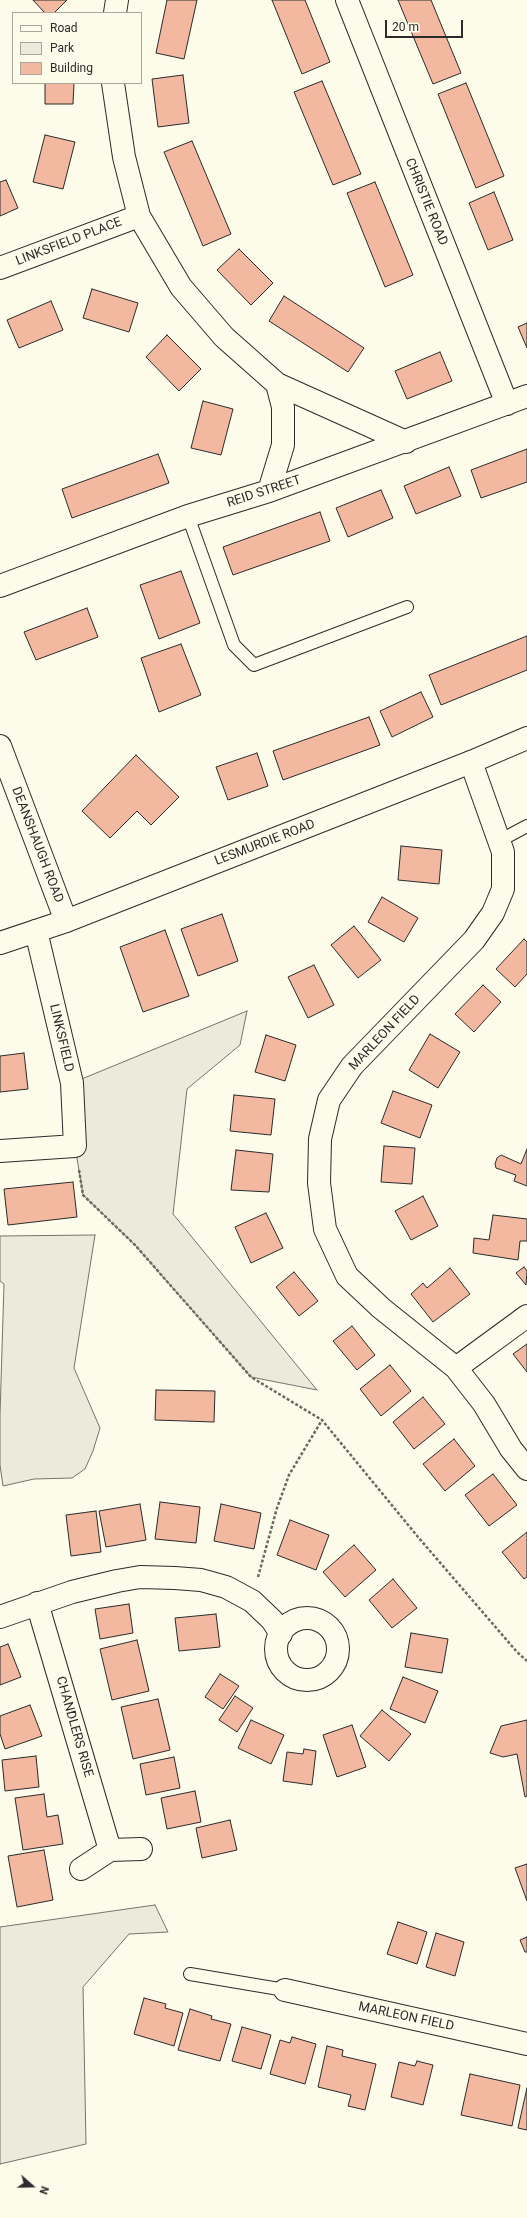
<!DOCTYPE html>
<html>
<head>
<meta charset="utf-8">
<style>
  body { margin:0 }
  #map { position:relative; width:527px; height:2218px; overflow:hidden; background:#fdfbea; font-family:Roboto,sans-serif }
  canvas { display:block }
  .legend { position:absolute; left:12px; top:12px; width:130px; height:72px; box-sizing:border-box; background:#fdfbea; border:1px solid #a9a89e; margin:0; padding:5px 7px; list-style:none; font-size:12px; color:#2b2b2b }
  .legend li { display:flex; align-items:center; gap:8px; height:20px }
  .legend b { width:20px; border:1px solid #a9a89e }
  .north { position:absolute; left:12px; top:2166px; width:40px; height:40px; -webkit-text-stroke:3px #fdfbea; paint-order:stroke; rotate:110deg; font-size:11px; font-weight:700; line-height:16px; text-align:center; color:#2b2b2b }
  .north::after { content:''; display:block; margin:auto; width:14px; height:18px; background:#2b2b2b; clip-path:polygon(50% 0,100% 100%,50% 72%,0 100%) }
  .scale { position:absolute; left:385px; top:20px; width:78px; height:18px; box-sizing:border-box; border:2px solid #2b2b2b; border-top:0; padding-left:5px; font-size:12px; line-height:14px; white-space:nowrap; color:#2b2b2b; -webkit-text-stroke:3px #fdfbea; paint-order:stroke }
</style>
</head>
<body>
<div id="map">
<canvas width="527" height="2218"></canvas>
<ul class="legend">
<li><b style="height:5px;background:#fdfbea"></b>Road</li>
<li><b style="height:11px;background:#ecebdb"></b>Park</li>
<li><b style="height:11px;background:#f2b8a0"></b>Building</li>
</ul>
<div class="north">N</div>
<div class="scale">20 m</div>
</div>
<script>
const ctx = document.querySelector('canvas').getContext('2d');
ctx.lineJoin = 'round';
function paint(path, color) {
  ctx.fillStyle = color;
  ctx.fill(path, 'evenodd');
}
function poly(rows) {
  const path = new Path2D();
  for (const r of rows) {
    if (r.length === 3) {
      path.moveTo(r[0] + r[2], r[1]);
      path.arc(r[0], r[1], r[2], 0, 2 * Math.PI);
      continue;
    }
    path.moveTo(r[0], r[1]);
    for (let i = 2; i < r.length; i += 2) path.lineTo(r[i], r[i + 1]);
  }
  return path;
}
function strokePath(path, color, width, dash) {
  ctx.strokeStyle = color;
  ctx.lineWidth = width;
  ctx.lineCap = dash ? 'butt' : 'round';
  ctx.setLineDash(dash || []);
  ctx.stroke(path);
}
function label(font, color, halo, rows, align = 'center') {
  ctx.font = font + ' Roboto,sans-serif';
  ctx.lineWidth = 3;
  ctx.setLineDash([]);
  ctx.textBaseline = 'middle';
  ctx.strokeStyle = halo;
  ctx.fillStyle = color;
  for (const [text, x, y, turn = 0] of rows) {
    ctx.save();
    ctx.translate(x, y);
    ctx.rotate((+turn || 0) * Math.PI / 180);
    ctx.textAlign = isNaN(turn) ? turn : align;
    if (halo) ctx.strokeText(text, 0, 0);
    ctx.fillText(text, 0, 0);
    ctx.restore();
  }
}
const green = poly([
  [247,1011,240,1045,187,1089,173,1214,317,1390,251,1377,135,1245,83,1195,75,1146,72,1083,247,1011],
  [95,1235,74,1368,100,1428,93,1451,85,1469,72,1478,34,1479,3,1486,0,1465,0,1415,4,1284,0,1281,0,1236,95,1235],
  [155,1905,168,1932,129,1934,83,1987,86,2144,0,2164,0,1927,155,1905]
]);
const building = poly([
  [33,0,67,0,54,13,45,13,33,0],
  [167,0,197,0,184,59,156,53,167,0],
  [272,0,305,0,330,62,302,74,272,0],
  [398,0,431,0,461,73,433,84,398,0],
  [183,75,189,123,158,127,152,79,183,75],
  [322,81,361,174,333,185,294,92,322,81],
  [45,83,74,83,73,104,45,104,45,83],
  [466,83,504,176,476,188,438,94,466,83],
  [45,135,75,142,63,189,33,182,45,135],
  [192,141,231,234,203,246,164,152,192,141],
  [6,180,18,208,0,216,0,182,6,180],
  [375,182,413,275,385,287,347,193,375,182],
  [494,192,513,240,488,250,469,203,494,192],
  [239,249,273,283,251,305,217,270,239,249],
  [92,289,138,303,129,332,83,318,92,289],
  [284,296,364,348,348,372,269,321,284,296],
  [51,301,63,330,19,348,7,320,51,301],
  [527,323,527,348,518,327,527,323],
  [167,335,201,369,179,391,146,357,167,335],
  [440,352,452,381,407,399,395,371,440,352],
  [203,401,233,409,221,455,191,448,203,401],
  [527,449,527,482,481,498,471,470,527,449],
  [158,454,169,483,72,518,62,489,158,454],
  [449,467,461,496,416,514,404,486,449,467],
  [381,490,393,518,348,537,336,508,381,490],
  [320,512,330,541,233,575,223,547,320,512],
  [181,571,200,623,159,639,140,585,181,571],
  [87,608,98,637,36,660,24,632,87,608],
  [527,636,527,670,441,705,429,675,527,636],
  [181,644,201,695,159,712,141,658,181,644],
  [421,692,433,717,392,737,380,711,421,692],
  [369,717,380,745,283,780,273,751,369,717],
  [257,753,268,786,228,800,216,767,257,753],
  [136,755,179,797,151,825,137,811,110,838,82,811,136,755],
  [401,846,442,850,439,884,398,880,401,846],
  [382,897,418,918,404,942,368,922,382,897],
  [222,914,238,961,198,976,181,929,222,914],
  [354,926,381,960,358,978,331,945,354,926],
  [165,930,189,996,143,1012,120,947,165,930],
  [524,939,527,942,527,974,515,987,496,969,524,939],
  [314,965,334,1005,308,1018,288,977,314,965],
  [483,985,501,1002,474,1032,455,1014,483,985],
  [430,1034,460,1052,438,1088,409,1070,430,1034],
  [266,1035,296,1045,285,1081,255,1072,266,1035],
  [24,1053,28,1089,0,1092,0,1056,24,1053],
  [393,1091,432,1105,420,1138,381,1123,393,1091],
  [234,1095,275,1099,271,1135,230,1131,234,1095],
  [384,1146,415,1148,412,1184,381,1182,384,1146],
  [527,1149,527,1186,514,1181,516,1175,496,1168,495,1164,497,1158,501,1155,521,1164,527,1149],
  [236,1150,273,1154,269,1192,231,1190,236,1150],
  [73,1182,77,1217,8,1225,4,1189,73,1182],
  [423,1196,438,1226,411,1240,395,1211,423,1196],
  [266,1213,283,1248,251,1263,235,1227,266,1213],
  [493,1215,527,1219,527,1241,520,1241,518,1260,473,1253,474,1238,489,1240,493,1215],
  [524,1267,527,1271,526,1285,516,1273,524,1267],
  [450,1268,470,1294,433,1322,411,1294,423,1283,427,1288,450,1268],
  [294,1272,318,1301,299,1316,276,1287,294,1272],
  [352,1326,375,1355,357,1370,333,1341,352,1326],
  [527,1344,527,1372,513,1354,527,1344],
  [390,1365,411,1391,381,1416,360,1389,390,1365],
  [156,1390,215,1391,214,1422,155,1420,156,1390],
  [423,1397,445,1424,414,1449,393,1422,423,1397],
  [454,1439,475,1466,445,1491,423,1464,454,1439],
  [493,1474,517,1505,489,1526,465,1495,493,1474],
  [160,1502,200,1507,196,1543,155,1539,160,1502],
  [140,1504,146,1540,106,1547,99,1511,140,1504],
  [221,1504,261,1513,254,1549,214,1541,221,1504],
  [96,1511,101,1552,71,1556,66,1515,96,1511],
  [290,1520,329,1535,316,1570,277,1555,290,1520],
  [527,1532,527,1577,524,1579,502,1552,527,1532],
  [354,1545,376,1570,345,1597,323,1572,354,1545],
  [393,1579,417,1608,392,1628,369,1600,393,1579],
  [129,1604,133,1633,100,1639,95,1609,129,1604],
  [216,1614,220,1647,179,1651,175,1618,216,1614],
  [411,1633,448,1639,442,1673,405,1667,411,1633],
  [137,1640,149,1691,112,1700,100,1649,137,1640],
  [8,1644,21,1677,0,1685,0,1647,8,1644],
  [220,1674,239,1686,223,1709,205,1697,220,1674],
  [403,1677,438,1691,425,1723,390,1709,403,1677],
  [235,1696,253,1708,237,1732,219,1720,235,1696],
  [158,1699,170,1750,133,1759,121,1707,158,1699],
  [30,1705,42,1736,5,1749,0,1734,0,1716,30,1705],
  [382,1710,411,1734,389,1761,360,1736,382,1710],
  [251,1720,284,1735,271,1764,238,1748,251,1720],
  [527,1720,527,1796,525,1797,517,1754,503,1757,490,1753,501,1726,527,1720],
  [352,1725,366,1767,337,1777,323,1735,352,1725],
  [304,1749,316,1751,312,1785,283,1781,287,1752,303,1754,304,1749],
  [36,1756,39,1787,5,1791,2,1760,36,1756],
  [174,1757,180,1788,146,1795,140,1764,174,1757],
  [195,1791,201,1822,167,1829,161,1798,195,1791],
  [44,1794,47,1817,58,1815,63,1844,23,1850,15,1798,44,1794],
  [230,1820,237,1850,202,1858,196,1828,230,1820],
  [44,1850,53,1900,17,1907,8,1856,44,1850],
  [527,1864,527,1901,515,1868,527,1864],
  [398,1922,427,1932,417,1964,387,1954,398,1922],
  [436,1933,464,1942,455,1976,426,1967,436,1933],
  [527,1937,527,1952,525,1952,520,1940,527,1937],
  [144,1998,166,2004,165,2008,183,2013,174,2046,134,2034,144,1998],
  [190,2009,212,2016,211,2019,231,2024,220,2061,178,2050,190,2009],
  [242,2027,271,2035,261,2069,232,2061,242,2027],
  [292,2037,316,2044,305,2084,270,2074,280,2040,290,2043,292,2037],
  [327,2046,343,2050,342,2056,376,2064,365,2110,348,2106,351,2095,318,2087,327,2046],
  [417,2061,433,2065,423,2105,391,2097,399,2062,415,2066,417,2061],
  [470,2074,520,2085,512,2126,461,2115,470,2074],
  [527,2088,527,2130,518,2128,527,2088]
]);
const path = poly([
  [79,1170,83,1195,135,1245,251,1377,322,1420,418,1537,517,1652,527,1661],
  [258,1577,277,1508,289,1475,322,1420]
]);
const service = poly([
  [188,516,234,645,254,665,407,607],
  [499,841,527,826],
  [190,1974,285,1990]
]);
const minor = poly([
  [347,0,507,404],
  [115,13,117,0],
  [113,83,124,157,139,216,181,287,224,337,277,384,406,442],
  [0,268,139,216],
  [269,491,283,445,283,407,277,384],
  [0,586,188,516,269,491,527,396],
  [0,746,66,921],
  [471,762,503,852,503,889,493,913,474,940,352,1066,329,1100,320,1139,319,1183,325,1229,347,1276,381,1308,456,1368,484,1404,511,1449,527,1469],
  [0,1151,75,1146,72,1083,36,931],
  [456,1368,527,1316],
  [37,1603,110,1850,141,1849],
  [0,1617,72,1592,117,1581,140,1577,175,1578,201,1580,226,1587,252,1601,272,1620,281,1634],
  [307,1649,31],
  [81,1869,110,1850],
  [285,1990,527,2044]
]);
const tertiary = poly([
  [0,943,66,921,471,762,527,738]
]);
const streetNames = [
  ["CHRISTIE ROAD",426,202,68],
  ["LINKSFIELD PLACE",69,242,-21],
  ["REID STREET",264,492,-18],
  ["LESMURDIE ROAD",265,843,-21],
  ["DEANSHAUGH ROAD",37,845,69],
  ["MARLEON FIELD",385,1033,-47],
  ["LINKSFIELD",61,1038,77],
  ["CHANDLERS RISE",74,1727,74],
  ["MARLEON FIELD",406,2017,12]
];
paint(green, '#ecebdb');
strokePath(green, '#74746e', 1);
paint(building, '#f2b8a0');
strokePath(building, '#2b2b2b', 1);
strokePath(service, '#2b2b2b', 14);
strokePath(minor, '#2b2b2b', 24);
strokePath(tertiary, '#2b2b2b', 24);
strokePath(path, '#6a6964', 2.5, [3, 2]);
strokePath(service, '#fdfbea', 12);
strokePath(minor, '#fdfbea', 22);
strokePath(tertiary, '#fdfbea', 22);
label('13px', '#2b2b2b', '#fdfbea', streetNames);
</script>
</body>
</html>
